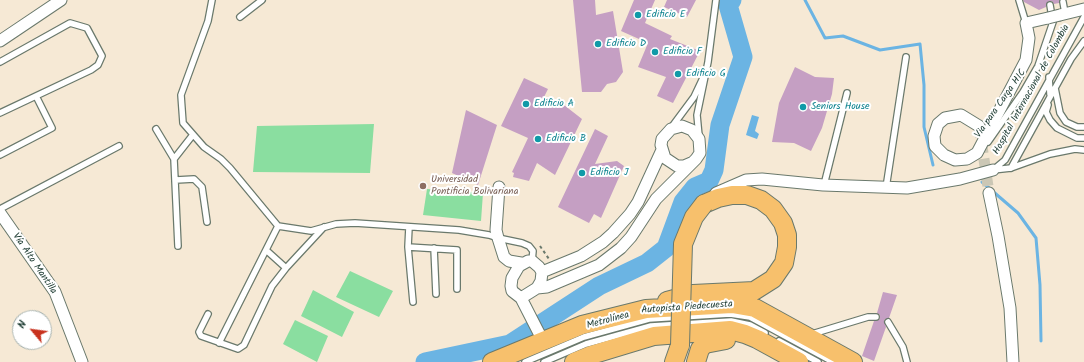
<!DOCTYPE html>
<html>
<head>
<meta charset="utf-8">
<style>
  body { margin:0 }
  #map { position:relative; width:1084px; height:362px; overflow:hidden; background:#f6e9d5; font-family:Kalam,sans-serif }
  canvas { display:block }
  .north { position:absolute; left:12px; top:310px; width:40px; height:40px; box-sizing:border-box; background:#fff; border:1px solid #a5b1ae; border-radius:50%; rotate:299deg; font-size:11px; font-weight:700; line-height:16px; text-align:center; color:#1f3d34 }
  .north::after { content:''; display:block; margin:auto; width:14px; height:18px; background:#c8321e; clip-path:polygon(50% 0,100% 100%,50% 72%,0 100%) }
</style>
</head>
<body>
<div id="map">
<canvas width="1084" height="362"></canvas>
<div class="north">N</div>
</div>
<script>
const ctx = document.querySelector('canvas').getContext('2d');
ctx.lineJoin = 'round';
function paint(path, color) {
  ctx.fillStyle = color;
  ctx.fill(path, 'evenodd');
}
function poly(rows) {
  const path = new Path2D();
  for (const r of rows) {
    path.moveTo(r[0], r[1]);
    for (let i = 2; i < r.length; i += 2) path.lineTo(r[i], r[i + 1]);
  }
  return path;
}
function strokePath(path, color, width, dash) {
  ctx.strokeStyle = color;
  ctx.lineWidth = width;
  ctx.lineCap = dash ? 'butt' : 'round';
  ctx.setLineDash(dash || []);
  ctx.stroke(path);
}
function label(font, color, halo, rows, align = 'center') {
  ctx.font = font + ' Kalam,sans-serif';
  ctx.lineWidth = 4;
  ctx.setLineDash([]);
  ctx.textBaseline = 'middle';
  ctx.strokeStyle = halo;
  ctx.fillStyle = color;
  for (const [text, x, y, turn = 0] of rows) {
    ctx.save();
    ctx.translate(x, y);
    ctx.rotate((+turn || 0) * Math.PI / 180);
    ctx.textAlign = isNaN(turn) ? turn : align;
    if (halo) ctx.strokeText(text, 0, 0);
    ctx.fillText(text, 0, 0);
    ctx.restore();
  }
}
const green = poly([
  [374,124,370,173,253,172,257,126],
  [427,189,483,193,481,221,423,215],
  [350,271,393,291,379,317,336,297],
  [313,290,354,312,342,337,301,316],
  [295,320,328,336,317,362,283,344]
]);
const water = poly([
  [752,115,759,117,755,131,759,134,757,139,746,135]
]);
const stream = poly([
  [805,0,825,38,843,36,880,50,920,44,924,85,924,127,933,165],
  [982,182,1018,213,1036,238,1040,285,1041,341]
]);
const river = poly([
  [425,362,510,344,599,286,647,263,666,248,683,202,695,187,709,181,714,170,720,125,743,57,728,5,732,0]
]);
const building = poly([
  [573,0,595,0,596,15,613,11,623,72,616,82,607,84,601,92,582,92],
  [634,0,655,0,645,23,672,36,670,39,700,51,673,103,657,96,666,77,638,67,648,43,621,31],
  [667,0,696,0,687,17,664,7],
  [1023,0,1059,0,1059,3,1054,4,1052,1,1048,2,1046,7,1039,10,1024,2],
  [795,67,815,77,834,78,832,94,822,128,811,151,794,143,772,142,779,103],
  [524,78,548,89,544,97,564,105,582,119,555,175,537,163,529,181,513,177,514,173,512,172,528,138,501,126],
  [466,110,497,125,478,185,452,173],
  [595,129,608,136,595,164,617,161,624,166,601,218,594,214,589,223,558,207],
  [883,292,897,295,889,318,884,320,886,327,874,361,862,356,874,321,880,319,880,315,877,313]
]);
const minorTunnel = poly([
  [979,126,989,193]
]);
const path = poly([
  [540,246,549,259]
]);
const service = poly([
  [212,0,208,21,181,95,183,123,204,147,221,159,230,168,278,226,219,343],
  [1019,0,1026,23],
  [1063,2,1065,13],
  [1050,5,1052,17],
  [240,17,262,0],
  [0,62,70,23,87,28,102,56,98,65,91,70,0,113],
  [1049,77,1050,94],
  [1055,88,1060,113,1066,122,1077,127,1084,127],
  [1048,105,1046,112,1050,120,1057,128,1077,138,1084,138],
  [671,128,694,97,703,78],
  [156,129,174,159],
  [699,136,697,115,708,62,716,0],
  [988,142,1023,92,1038,66,1054,19],
  [0,155,52,128,36,96],
  [1011,168,1071,59,1084,41],
  [993,170,1005,160,1084,17],
  [993,170,1011,168,1050,154,1075,149,1084,150],
  [176,180,194,179,202,187,207,222],
  [824,185,847,93],
  [886,188,906,57],
  [0,209,119,146],
  [278,226,311,231,336,224,355,223,459,230,489,235,498,238,522,243,529,246,533,251,532,261],
  [409,227,408,247,413,302],
  [178,246,174,159,192,136],
  [408,247,457,250,457,289],
  [434,248,436,294],
  [266,250,286,268],
  [208,314,199,332,201,336,238,349,244,345,272,286,286,268,324,227],
  [888,322,903,347,907,362],
  [812,334,868,317,876,317],
  [779,341,818,362],
  [525,362,584,337,649,319,730,314,750,317,833,362],
  [544,362,586,344,651,326,731,321,750,325,765,333]
]);
const minor = poly([
  [1060,15,1084,9],
  [0,41,61,0],
  [979,126,961,115,945,118,938,124,934,136,935,146,944,155,955,160,967,159,977,153,1026,60,1029,38,1026,23,1048,18],
  [499,187,496,230,498,238,504,257,509,261,521,263],
  [716,193,746,180,762,179,823,185,907,188,960,179,993,170],
  [989,193,998,236,1010,308,1013,362],
  [0,213,55,292,82,362],
  [542,272,581,256,603,242,613,233,630,214,638,202,661,152],
  [537,288,547,287,599,265,621,248,631,237,656,199,696,159,700,153,699,139,692,130,682,126,671,129,662,139,661,145,665,158,677,166,684,166,691,163],
  [521,298,537,288,541,281,542,272,539,267,532,261,528,261,519,266,512,278,511,286,512,291,521,298,543,341]
]);
const trunk = poly([
  [667,301,693,294,754,291,773,279,784,263,787,247,787,235,783,223,773,209,761,200,747,195,732,195,718,198,704,204],
  [492,362,582,325,646,309,732,304,755,308,853,362],
  [574,362,591,355,654,336,730,330,745,334,757,339,799,362],
  [674,362,680,345],
  [696,362,700,349,705,344,726,340]
]);
const minorBridge = poly([
  [1048,18,1060,15]
]);
const trunkBridge = poly([
  [680,345,683,244,694,217,704,204]
]);
const markers = [
  [638,15,4,"#0f9aa8"],
  [598,44,4,"#0f9aa8"],
  [655,52,4,"#0f9aa8"],
  [678,74,4,"#0f9aa8"],
  [526,104,4,"#0f9aa8"],
  [803,107,4,"#0f9aa8"],
  [538,139,4,"#0f9aa8"],
  [582,173,4,"#0f9aa8"],
  [423,186,4,"#8d6e63"]
];
const cultureNames = [
  ["Edificio E",646,15],
  ["Edificio D",606,44],
  ["Edificio F",663,52],
  ["Edificio G",686,74],
  ["Edificio A",534,104],
  ["Seniors House",811,107],
  ["Edificio B",546,139],
  ["Edificio J",590,173]
];
const streetNames = [
  ["Hospital Internacional de Colombia",1032,90,-61],
  ["Via para Carga HIC",1001,104,-55],
  ["Vía Alto Mantilla",34,264,56],
  ["Autopista Piedecuesta",687,308,-4],
  ["Metrolínea",608,321,-15]
];
const educationNames = [
  ["Universidad",431,180],
  ["Pontificia Bolivariana",431,192]
];
paint(green, '#8adea0');
paint(water, '#6bb4e3');
strokePath(stream, '#6bb4e3', 3);
strokePath(river, '#6bb4e3', 19);
paint(building, '#c59fc3');
strokePath(minorTunnel, '#cbc7b5', 11, [11, 5.5]);
strokePath(service, '#6a796c', 8);
strokePath(minor, '#6a796c', 13);
strokePath(trunk, '#6a796c', 20);
strokePath(path, '#6a796c', 2, [3, 3]);
strokePath(service, '#fff', 5.5);
strokePath(minor, '#fff', 11);
strokePath(trunk, '#f7c06c', 18);
strokePath(minorBridge, '#6a796c', 13, []);
strokePath(trunkBridge, '#6a796c', 20, []);
strokePath(minorBridge, '#fff', 11);
strokePath(trunkBridge, '#f7c06c', 18);
for (const [x, y, r, color] of markers) {
  const dot = new Path2D();
  dot.arc(x, y, r, 0, 2 * Math.PI);
  ctx.fillStyle = color;
  ctx.fill(dot);
  strokePath(dot, '#fff', 1.5);
}
label('10px', '#0d838f', '#fff', cultureNames, 'left');
label('10px', '#1f3d34', '#fff', streetNames);
label('10px', '#785e54', '#fff', educationNames, 'left');
</script>
</body>
</html>
